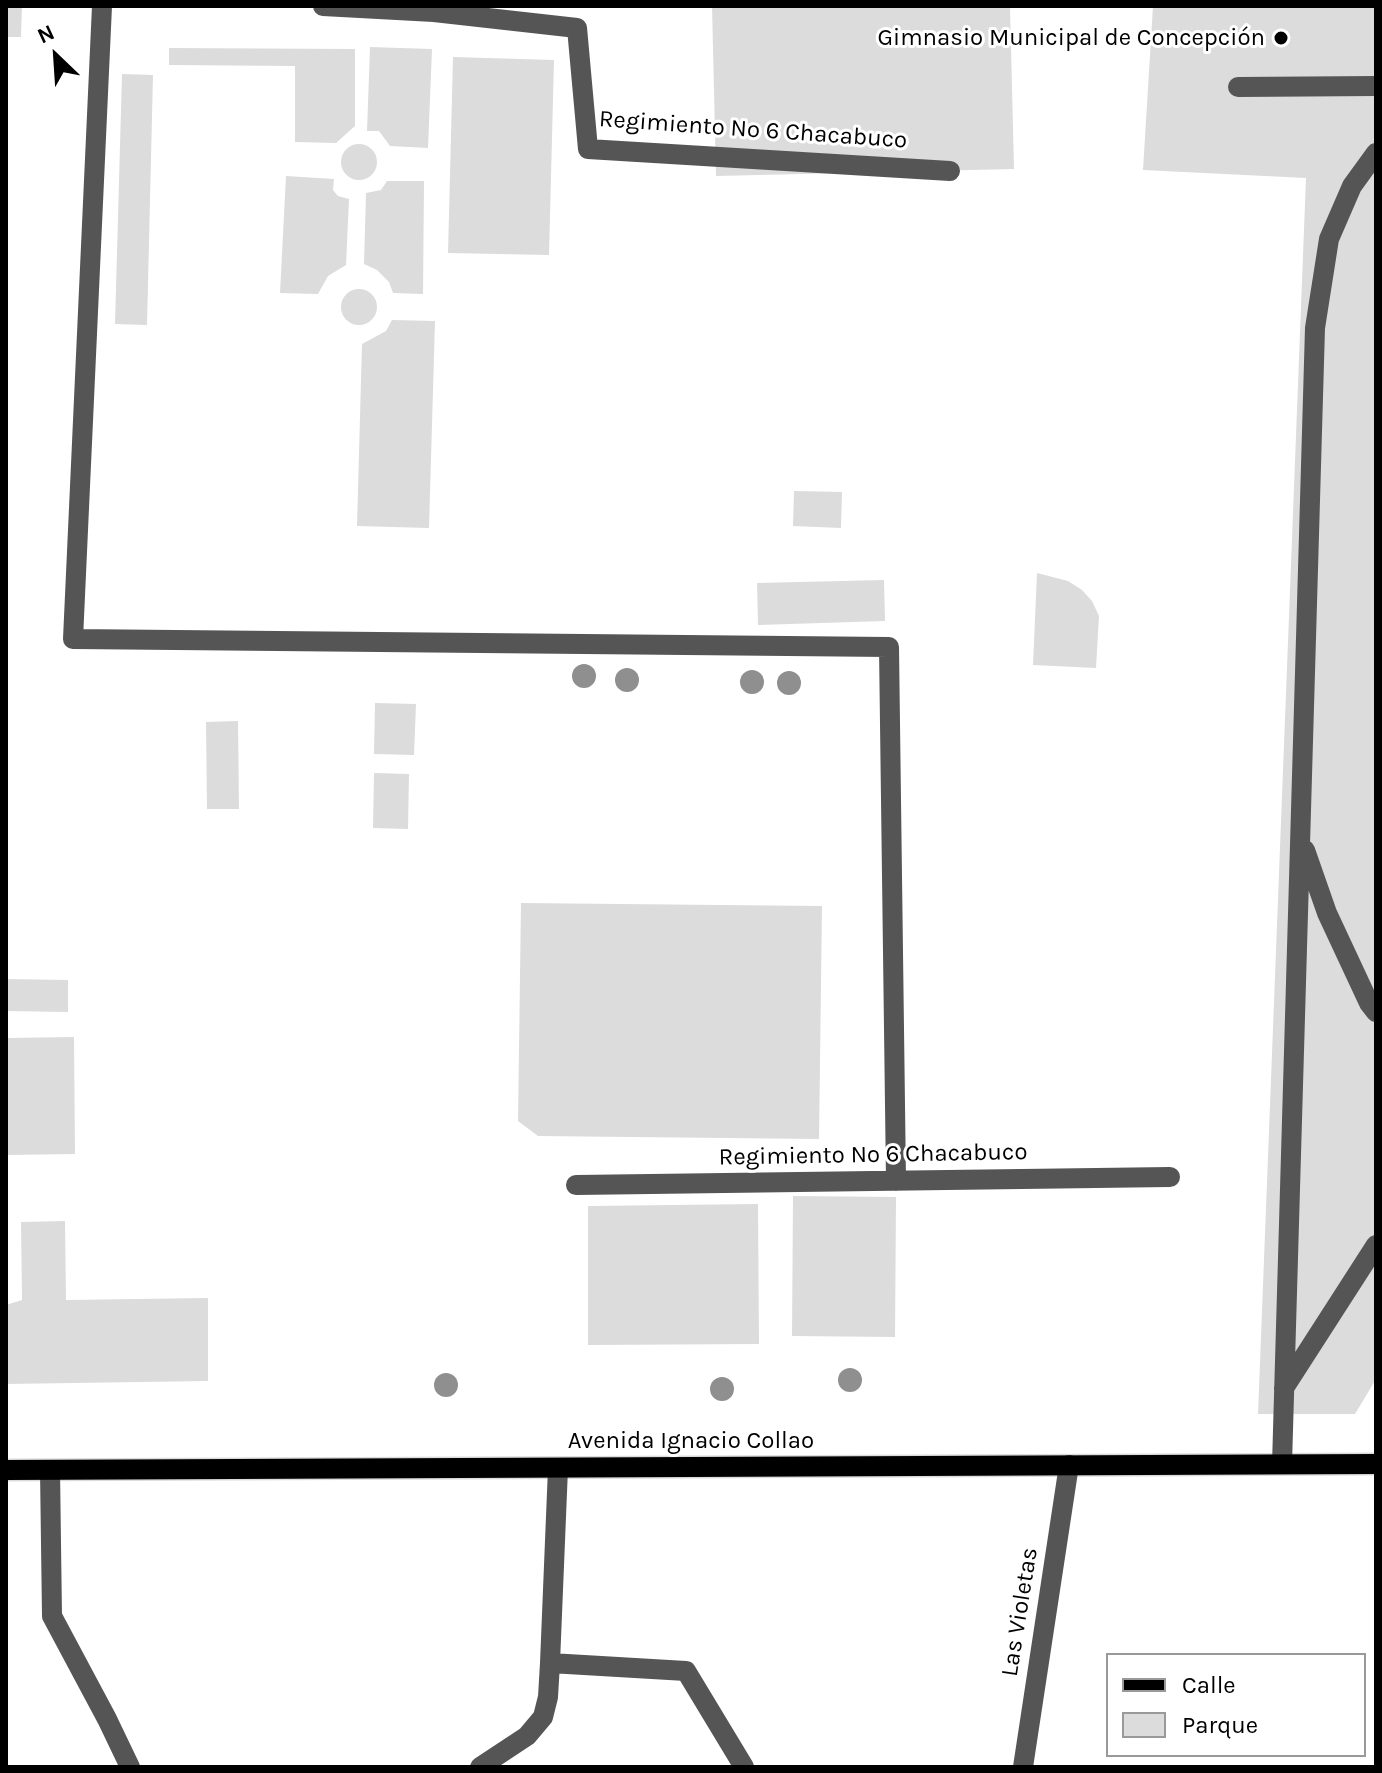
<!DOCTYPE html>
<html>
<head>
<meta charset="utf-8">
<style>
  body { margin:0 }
  #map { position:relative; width:1382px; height:1773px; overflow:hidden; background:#fff; font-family:Karla,sans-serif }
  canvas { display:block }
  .frame { position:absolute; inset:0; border:8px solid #000; pointer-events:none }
  .legend { position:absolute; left:1106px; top:1653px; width:260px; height:104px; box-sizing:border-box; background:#fff; border:2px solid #999; margin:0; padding:10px 14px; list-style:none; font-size:24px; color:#000 }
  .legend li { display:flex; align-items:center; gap:16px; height:40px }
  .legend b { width:40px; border:2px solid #999 }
  .north { position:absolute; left:16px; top:16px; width:80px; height:80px; -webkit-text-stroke:6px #fff; paint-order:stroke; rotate:335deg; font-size:22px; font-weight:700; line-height:32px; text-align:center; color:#000 }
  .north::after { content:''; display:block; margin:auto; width:28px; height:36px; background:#000; clip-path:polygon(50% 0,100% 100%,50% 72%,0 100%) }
</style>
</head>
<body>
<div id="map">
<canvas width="1382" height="1773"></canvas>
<div class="frame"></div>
<ul class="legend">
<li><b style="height:10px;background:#000"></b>Calle</li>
<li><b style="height:22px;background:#dcdcdc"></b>Parque</li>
</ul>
<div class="north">N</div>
</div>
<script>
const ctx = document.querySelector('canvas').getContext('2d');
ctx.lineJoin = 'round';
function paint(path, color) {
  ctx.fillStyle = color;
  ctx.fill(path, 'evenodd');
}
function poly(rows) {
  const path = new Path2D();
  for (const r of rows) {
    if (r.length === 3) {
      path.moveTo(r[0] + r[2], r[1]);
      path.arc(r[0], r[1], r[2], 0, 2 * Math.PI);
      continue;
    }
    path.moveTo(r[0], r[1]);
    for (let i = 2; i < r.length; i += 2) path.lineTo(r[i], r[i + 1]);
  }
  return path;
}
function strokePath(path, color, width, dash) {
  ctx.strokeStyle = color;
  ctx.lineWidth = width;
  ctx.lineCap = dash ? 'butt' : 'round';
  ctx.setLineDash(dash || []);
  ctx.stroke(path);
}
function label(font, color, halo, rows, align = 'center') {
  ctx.font = font + ' Karla,sans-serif';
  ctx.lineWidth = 6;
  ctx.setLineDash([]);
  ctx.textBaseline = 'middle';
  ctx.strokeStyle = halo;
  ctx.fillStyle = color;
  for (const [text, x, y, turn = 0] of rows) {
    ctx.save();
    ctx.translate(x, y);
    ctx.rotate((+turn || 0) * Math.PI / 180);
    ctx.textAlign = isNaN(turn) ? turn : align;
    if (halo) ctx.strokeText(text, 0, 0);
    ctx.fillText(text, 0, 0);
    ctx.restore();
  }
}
const green = poly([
  [6,6,22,6,21,37,6,37],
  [712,6,1010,6,1014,169,716,176],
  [1153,6,1376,6,1376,1379,1355,1414,1258,1414,1306,178,1143,170],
  [370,47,432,49,428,148,390,146,379,131,367,131],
  [169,48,355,49,355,126,336,143,295,142,295,66,169,65],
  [453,57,554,60,549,255,448,253],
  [122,74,153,75,147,325,115,324],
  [359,162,18],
  [286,176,334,179,333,190,338,196,349,199,346,265,328,276,318,294,280,293],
  [387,181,424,181,423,294,393,293,389,282,377,270,364,264,366,193,381,190],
  [359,307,18],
  [392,320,435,321,429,528,357,526,362,344,386,331],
  [794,491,842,492,841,528,793,526],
  [1037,573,1068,581,1082,590,1092,601,1099,616,1096,668,1033,665],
  [884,580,885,621,758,625,757,583],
  [375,703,416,704,414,755,374,754],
  [238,721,239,809,207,809,206,722],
  [374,773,409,774,408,829,373,828],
  [521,903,822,906,819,1139,538,1136,518,1121],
  [6,979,68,980,68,1012,6,1011],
  [74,1037,75,1154,6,1155,6,1038],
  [793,1196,896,1197,895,1337,792,1336],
  [758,1204,759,1344,588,1345,588,1206],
  [65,1221,66,1300,208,1298,208,1381,6,1384,6,1305,22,1300,21,1222]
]);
const minor = poly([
  [102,6,73,639,889,647,896,1181],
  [323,6,434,12,577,28,588,149,950,171],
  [1238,87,1376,86],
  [1305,850,1327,913,1369,1003,1376,1012],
  [576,1185,1170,1177],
  [1284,1388,1376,1245],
  [1282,1464,1315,328,1329,239,1352,186,1376,153],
  [50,1470,52,1616,107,1719,130,1767],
  [550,1663,686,1671,744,1767],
  [480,1767,527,1736,543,1717,548,1697,550,1663,558,1468],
  [1023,1767,1069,1465]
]);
const major = poly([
  [6,1470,1376,1464]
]);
const trees = [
  [584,676],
  [627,680],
  [752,682],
  [789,683],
  [850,1380],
  [446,1385],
  [722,1389]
];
const markers = [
  [1281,38,8,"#000"]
];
const poiNames = [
  ["Gimnasio Municipal de Concepción",1265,38]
];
const streetNames = [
  ["Regimiento Nº 6 Chacabuco",753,130,4],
  ["Regimiento Nº 6 Chacabuco",873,1155,-1],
  ["Avenida Ignacio Collao",691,1441],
  ["Las Violetas",1020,1612,-81]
];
paint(green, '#dcdcdc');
strokePath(major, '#dbdbdb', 23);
strokePath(minor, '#555', 20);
strokePath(major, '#000', 20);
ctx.fillStyle = '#8f8f8f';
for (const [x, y] of trees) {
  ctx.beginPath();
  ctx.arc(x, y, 12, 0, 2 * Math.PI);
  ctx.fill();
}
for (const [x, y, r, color] of markers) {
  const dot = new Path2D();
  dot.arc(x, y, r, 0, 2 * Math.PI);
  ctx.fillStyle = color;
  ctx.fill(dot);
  strokePath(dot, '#fff', 3);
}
label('24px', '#000', '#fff', poiNames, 'right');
label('24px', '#000', '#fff', streetNames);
</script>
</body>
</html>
